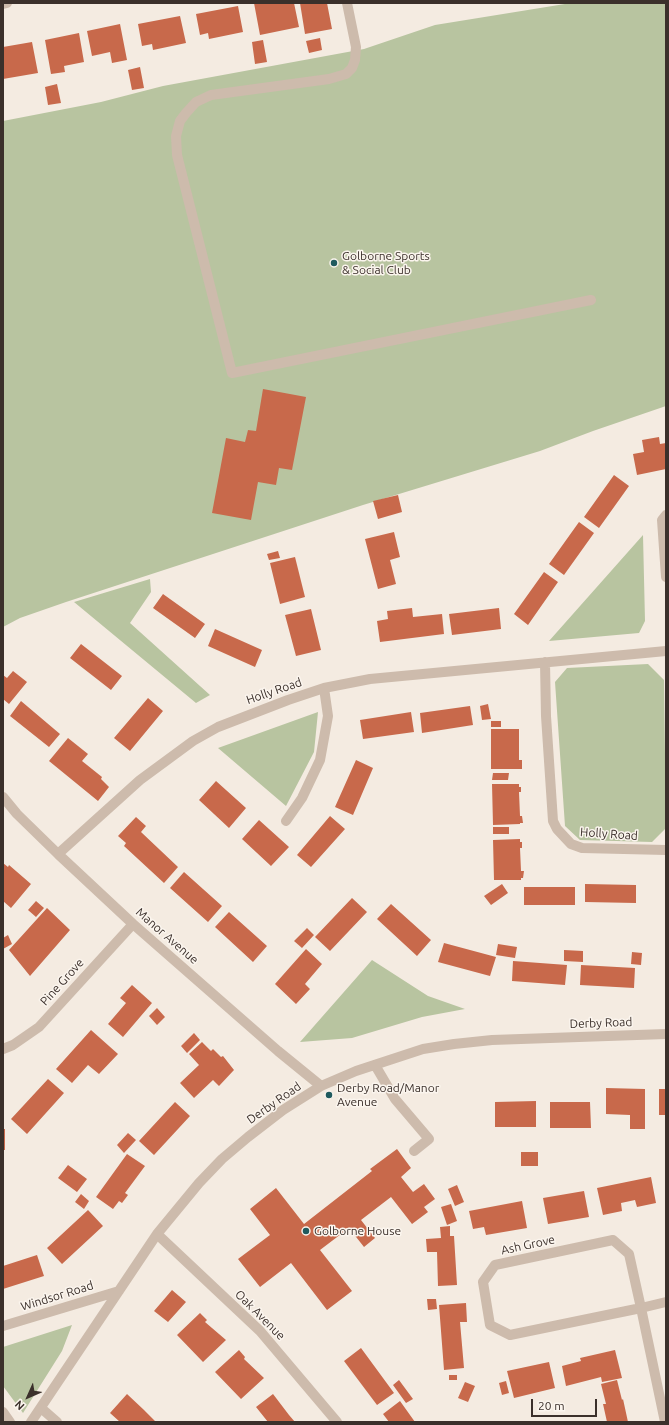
<!DOCTYPE html>
<html>
<head>
<meta charset="utf-8">
<style>
  body { margin:0 }
  #map { position:relative; width:669px; height:1425px; overflow:hidden; background:#f4ebe1; font-family:Ubuntu,sans-serif }
  canvas { display:block }
  .frame { position:absolute; inset:0; border:4px solid #3b302b; pointer-events:none }
  .north { position:absolute; left:8px; top:1377px; width:40px; height:40px; -webkit-text-stroke:3px #fbf5ee; paint-order:stroke; rotate:225deg; font-size:11px; font-weight:700; line-height:16px; text-align:center; color:#3b302b }
  .north::after { content:''; display:block; margin:auto; width:14px; height:18px; background:#3b302b; clip-path:polygon(50% 0,100% 100%,50% 72%,0 100%) }
  .scale { position:absolute; left:531px; top:1399px; width:66px; height:18px; box-sizing:border-box; border:2px solid #3b302b; border-top:0; padding-left:5px; font-size:12px; line-height:14px; white-space:nowrap; color:#3b302b; -webkit-text-stroke:3px #fbf5ee; paint-order:stroke }
</style>
</head>
<body>
<div id="map">
<canvas width="669" height="1425"></canvas>
<div class="frame"></div>
<div class="north">N</div>
<div class="scale">20 m</div>
</div>
<script>
const ctx = document.querySelector('canvas').getContext('2d');
ctx.lineJoin = 'round';
function paint(path, color) {
  ctx.fillStyle = color;
  ctx.fill(path, 'evenodd');
}
function poly(rows) {
  const path = new Path2D();
  for (const r of rows) {
    path.moveTo(r[0], r[1]);
    for (let i = 2; i < r.length; i += 2) path.lineTo(r[i], r[i + 1]);
  }
  return path;
}
function strokePath(path, color, width, dash) {
  ctx.strokeStyle = color;
  ctx.lineWidth = width;
  ctx.lineCap = dash ? 'butt' : 'round';
  ctx.setLineDash(dash || []);
  ctx.stroke(path);
}
function label(font, color, halo, rows, align = 'center') {
  ctx.font = font + ' Ubuntu,sans-serif';
  ctx.lineWidth = 3;
  ctx.setLineDash([]);
  ctx.textBaseline = 'middle';
  ctx.strokeStyle = halo;
  ctx.fillStyle = color;
  for (const [text, x, y, turn = 0] of rows) {
    ctx.save();
    ctx.translate(x, y);
    ctx.rotate((+turn || 0) * Math.PI / 180);
    ctx.textAlign = isNaN(turn) ? turn : align;
    if (halo) ctx.strokeText(text, 0, 0);
    ctx.fillText(text, 0, 0);
    ctx.restore();
  }
}
const green = poly([
  [571,3,666,3,666,406,593,431,540,451,363,505,66,602,20,618,3,627,3,121,101,102,163,86,364,49,435,25],
  [643,535,645,621,639,633,549,641],
  [150,579,151,592,130,623,210,695,196,703,74,602],
  [648,664,664,680,666,828,652,842,580,840,565,826,555,682,567,668],
  [318,712,314,752,286,806,218,748],
  [372,960,428,996,465,1009,422,1017,352,1038,300,1042],
  [72,1325,62,1351,23,1413,3,1386,3,1347]
]);
const building = poly([
  [254,3,294,3,299,27,260,35],
  [300,3,327,3,332,29,305,34],
  [238,6,243,32,209,39,208,33,200,35,196,14],
  [180,16,186,43,153,50,152,44,142,46,138,24],
  [120,24,127,60,112,63,110,52,92,56,87,31],
  [79,33,84,62,64,66,65,72,51,74,45,40],
  [320,38,322,50,309,53,306,41],
  [263,40,267,62,255,64,252,42],
  [32,42,38,73,3,79,3,47],
  [140,67,144,88,132,90,128,70],
  [57,84,61,103,48,105,45,87],
  [263,389,306,397,292,470,279,468,276,485,258,482,251,520,212,513,226,438,245,442,248,430,256,431],
  [659,437,660,444,666,443,666,469,637,475,633,454,644,452,642,440],
  [614,475,629,486,599,528,584,517],
  [398,495,402,512,378,519,373,501],
  [579,522,594,533,564,575,549,564],
  [394,532,400,557,390,560,396,584,378,589,365,539],
  [278,551,280,558,269,560,267,554],
  [295,557,305,597,280,604,270,563],
  [544,572,558,582,528,625,514,614],
  [163,594,205,624,195,638,153,608],
  [412,608,413,617,442,614,444,634,380,642,377,621,388,619,387,611],
  [499,608,501,629,452,635,449,614],
  [311,609,321,650,296,656,285,615],
  [215,629,262,650,255,667,208,646],
  [81,644,122,676,111,690,70,658],
  [13,671,27,682,9,704,3,699,3,675,7,678],
  [148,698,163,711,130,751,114,738],
  [21,701,60,734,49,747,10,716],
  [488,704,491,719,482,720,480,706],
  [470,706,473,725,422,733,420,713],
  [411,712,414,732,363,739,360,720],
  [491,721,501,721,501,727,491,727],
  [491,729,519,729,519,760,522,760,522,769,491,769],
  [68,738,88,754,82,761,102,777,101,779,109,787,98,801,49,761],
  [356,760,373,768,353,815,335,807],
  [493,773,509,773,508,780,492,780],
  [216,781,246,808,229,828,199,800],
  [492,784,519,784,519,787,521,787,521,792,519,792,520,816,522,816,523,823,520,823,520,824,493,825],
  [330,816,345,829,311,867,297,855],
  [136,817,146,826,141,832,178,867,164,883,124,846,126,843,118,836],
  [259,820,289,847,271,866,242,839],
  [493,827,509,827,509,834,493,834],
  [520,839,520,842,522,842,522,848,520,848,521,871,524,871,523,878,521,878,521,880,494,880,493,840],
  [3,863,8,867,9,865,31,884,11,908,3,901],
  [184,872,222,906,208,922,170,888],
  [502,884,508,893,491,905,484,896],
  [585,884,636,885,636,903,585,902],
  [524,887,575,887,575,905,524,905],
  [352,898,367,912,330,951,315,937],
  [36,901,44,908,36,917,28,910],
  [391,904,431,940,417,956,377,919],
  [47,908,70,930,30,976,9,950],
  [229,912,267,946,253,962,215,927],
  [307,928,314,935,302,948,294,941],
  [8,935,12,944,3,949,3,938],
  [444,943,496,957,490,976,438,962],
  [498,944,517,947,515,958,496,955],
  [306,949,322,964,305,984,310,989,296,1004,275,984],
  [564,950,583,951,583,962,564,961],
  [632,952,642,953,641,965,631,964],
  [513,961,567,965,565,985,512,981],
  [581,965,635,968,634,988,580,985],
  [132,985,152,1003,123,1037,108,1024,126,1003,120,998],
  [157,1008,165,1017,157,1025,149,1016],
  [91,1030,118,1054,99,1074,88,1065,72,1083,56,1069],
  [194,1033,200,1040,187,1053,181,1046],
  [202,1042,211,1051,213,1049,221,1057,223,1056,234,1070,219,1086,213,1080,194,1098,180,1083,199,1065,189,1054],
  [48,1079,64,1093,27,1134,11,1119],
  [606,1088,645,1089,645,1129,630,1129,630,1115,606,1114],
  [659,1089,666,1089,666,1115,659,1115],
  [536,1101,536,1127,495,1127,495,1102],
  [175,1102,190,1116,154,1155,139,1141],
  [550,1102,590,1102,591,1128,550,1128],
  [3,1129,5,1129,5,1150,3,1150],
  [128,1133,136,1140,124,1153,117,1145],
  [397,1149,411,1168,401,1177,413,1192,424,1184,435,1199,424,1207,428,1212,412,1224,391,1197,361,1220,375,1238,364,1247,349,1228,320,1250,352,1291,327,1310,291,1263,260,1287,238,1259,270,1235,250,1209,276,1188,304,1224,372,1171,370,1169],
  [521,1152,538,1152,538,1166,521,1166],
  [127,1154,145,1166,125,1193,128,1195,122,1203,119,1201,113,1209,96,1197],
  [68,1165,87,1179,77,1192,58,1178],
  [651,1177,656,1203,637,1207,635,1200,621,1203,622,1211,603,1215,597,1188],
  [457,1185,464,1202,455,1206,448,1189],
  [584,1191,589,1217,548,1224,543,1198],
  [81,1194,89,1201,84,1209,75,1202],
  [522,1201,527,1228,486,1235,484,1227,473,1229,469,1211],
  [451,1204,457,1221,447,1225,441,1207],
  [88,1210,103,1226,62,1264,47,1248],
  [450,1226,450,1236,454,1236,457,1285,438,1286,437,1252,427,1252,426,1239,441,1238,440,1227],
  [37,1255,44,1276,3,1289,3,1266],
  [172,1290,186,1302,168,1322,154,1311],
  [427,1299,436,1299,437,1309,428,1310],
  [466,1303,467,1322,460,1322,464,1368,444,1370,439,1305],
  [200,1313,207,1320,205,1322,226,1340,203,1362,177,1335],
  [361,1348,394,1393,377,1405,344,1361],
  [239,1350,245,1357,244,1359,264,1378,241,1399,215,1372],
  [615,1350,622,1378,602,1382,601,1377,566,1386,562,1366,581,1361,580,1358],
  [549,1362,555,1388,514,1398,507,1371],
  [449,1375,457,1375,457,1380,449,1380],
  [399,1380,413,1399,406,1403,393,1385],
  [617,1380,622,1400,623,1399,628,1422,607,1422,603,1404,606,1404,601,1384],
  [506,1381,509,1393,502,1395,499,1383],
  [465,1382,475,1386,468,1402,458,1398],
  [127,1394,144,1410,156,1422,120,1422,110,1413],
  [273,1394,289,1415,295,1422,268,1422,256,1407],
  [400,1401,415,1422,389,1422,383,1414]
]);
const minor = poly([
  [347,3,356,47,355,60,352,68,346,74,329,79,211,95,196,102,186,113,180,121,176,136,177,155,232,373,591,300],
  [3,4,7,3],
  [666,515,662,520,666,577],
  [545,662,546,716,553,821,557,829,571,844,582,848,666,850],
  [3,797,17,814,58,854,133,924,278,1051,321,1086],
  [286,821,302,798,320,760,328,716,324,688],
  [58,854,140,780,193,741,218,727,288,700,324,688,370,679,666,651],
  [3,1049,13,1045,39,1027,133,924],
  [375,1065,395,1099,429,1139,414,1151],
  [157,1234,260,1331,337,1422],
  [3,1326,119,1291],
  [41,1408,57,1422],
  [3,1412,10,1422],
  [31,1422,157,1234,199,1183,222,1159,248,1137,283,1110,321,1086,356,1071,423,1049,454,1044,492,1040,666,1034],
  [665,1422,641,1308,629,1254,613,1240,495,1265,483,1282,490,1325,510,1335,641,1308,666,1302]
]);
const markers = [
  [334,263,4,"#1f5a5e"],
  [329,1095,4,"#1f5a5e"],
  [306,1231,4,"#1f5a5e"]
];
const poiNames = [
  ["Golborne Sports",342,256],
  ["& Social Club",342,270],
  ["Derby Road/Manor",337,1088],
  ["Avenue",337,1102],
  ["Golborne House",314,1231]
];
const streetNames = [
  ["Holly Road",274,691,-19],
  ["Holly Road",609,834,4],
  ["Manor Avenue",167,936,41],
  ["Pine Grove",62,982,-48],
  ["Derby Road",601,1023,-2],
  ["Derby Road",274,1103,-35],
  ["Ash Grove",528,1245,-12],
  ["Windsor Road",57,1296,-17],
  ["Oak Avenue",260,1315,45]
];
paint(green, '#b8c4a0');
paint(building, '#c8694b');
strokePath(minor, '#cdbbac', 10);
for (const [x, y, r, color] of markers) {
  const dot = new Path2D();
  dot.arc(x, y, r, 0, 2 * Math.PI);
  ctx.fillStyle = color;
  ctx.fill(dot);
  strokePath(dot, '#fbf5ee', 1.5);
}
label('12px', '#3b302b', '#fbf5ee', poiNames, 'left');
label('12px', '#3b302b', '#fbf5ee', streetNames);
</script>
</body>
</html>
